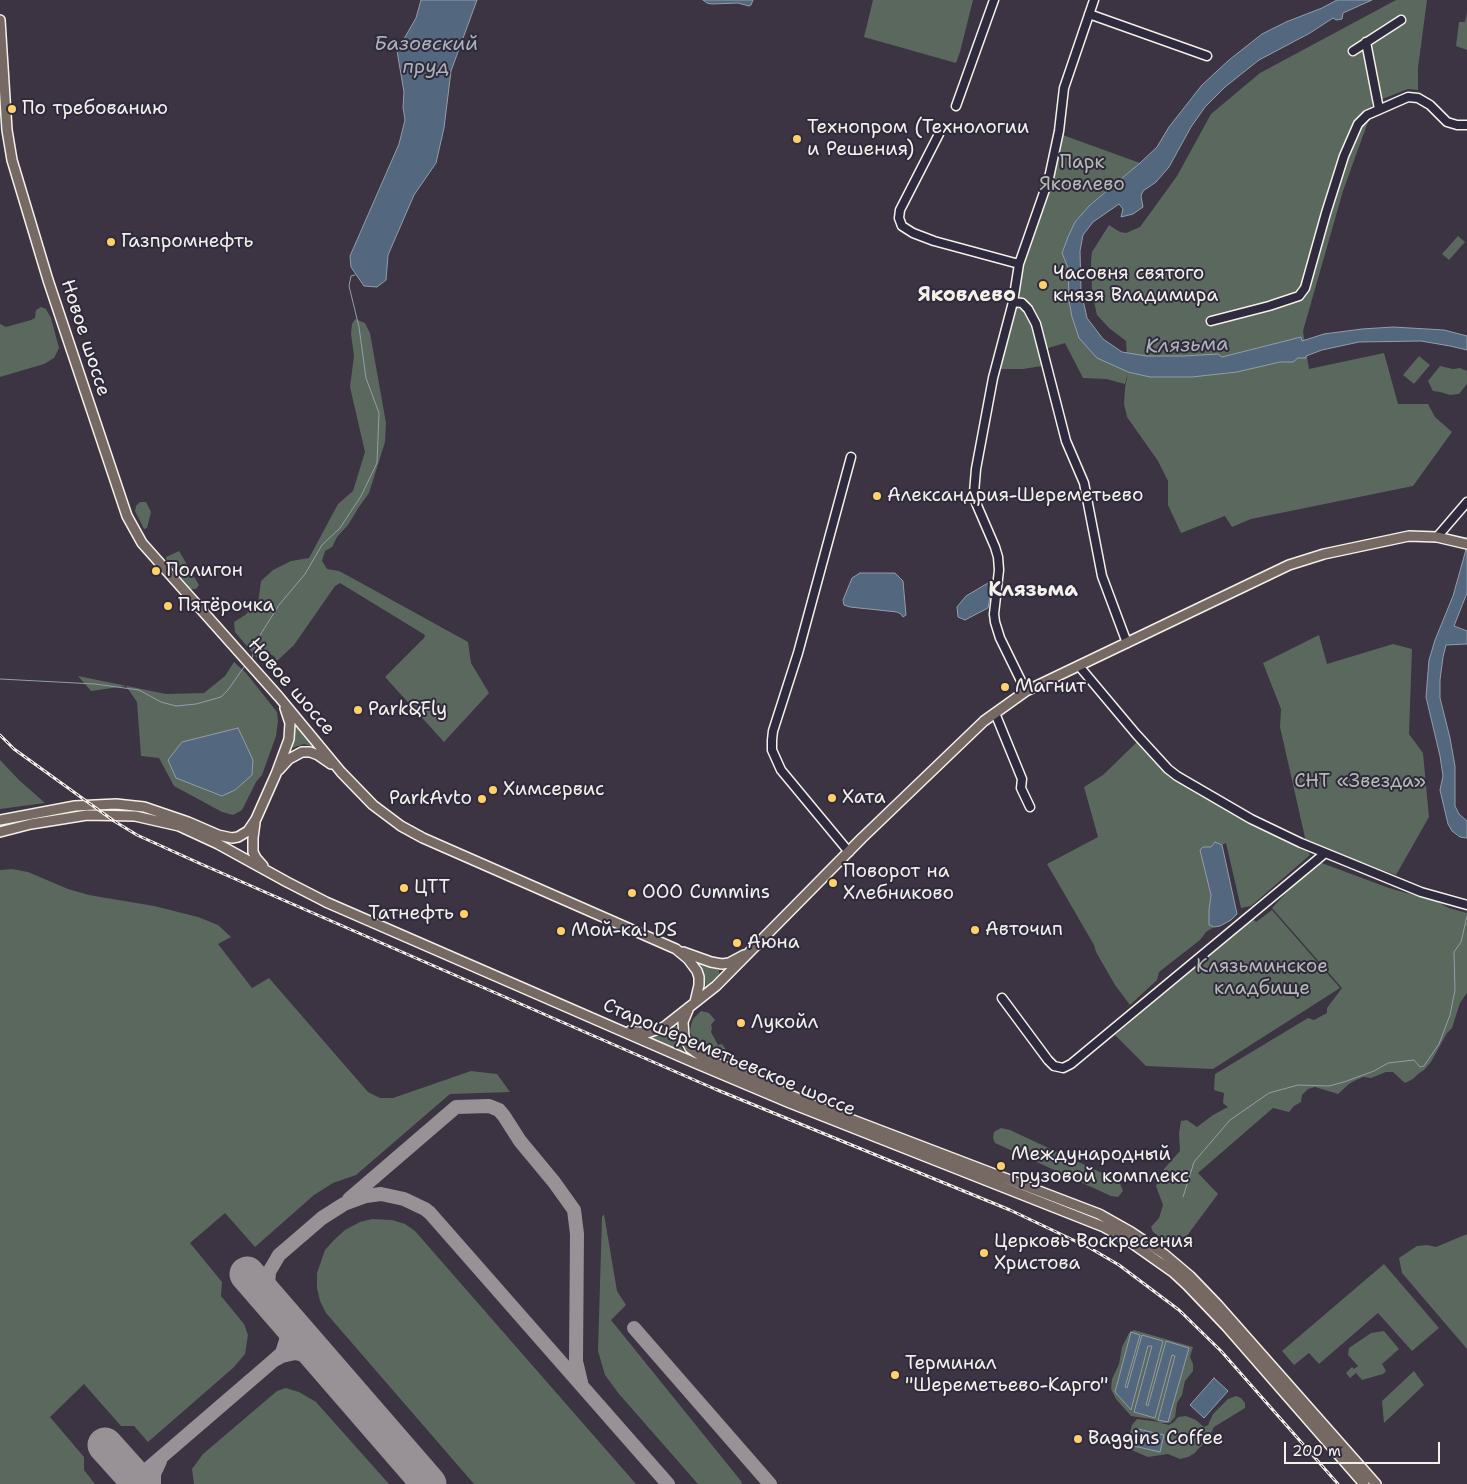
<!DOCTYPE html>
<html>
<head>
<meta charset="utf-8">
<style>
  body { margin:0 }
  #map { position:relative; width:1467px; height:1484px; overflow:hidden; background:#3c3343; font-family:"Shantell Sans",sans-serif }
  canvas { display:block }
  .scale { position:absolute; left:1284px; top:1442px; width:156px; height:22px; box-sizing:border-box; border:2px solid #f4f1e8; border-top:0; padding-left:6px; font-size:15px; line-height:18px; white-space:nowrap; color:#f4f1e8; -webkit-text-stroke:4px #2f2a3d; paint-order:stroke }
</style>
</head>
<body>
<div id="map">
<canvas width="1467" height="1484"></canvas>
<div class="scale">200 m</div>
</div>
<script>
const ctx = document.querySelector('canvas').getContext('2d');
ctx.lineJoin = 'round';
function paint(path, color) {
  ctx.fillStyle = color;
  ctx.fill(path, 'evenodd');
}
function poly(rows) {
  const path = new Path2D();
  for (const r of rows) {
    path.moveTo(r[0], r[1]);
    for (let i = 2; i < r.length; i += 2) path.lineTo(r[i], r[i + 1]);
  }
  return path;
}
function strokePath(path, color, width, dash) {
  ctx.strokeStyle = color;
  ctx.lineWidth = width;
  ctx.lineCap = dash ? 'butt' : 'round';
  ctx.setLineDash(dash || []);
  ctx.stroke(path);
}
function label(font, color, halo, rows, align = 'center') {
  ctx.font = font + ' "Shantell Sans",sans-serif';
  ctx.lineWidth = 4;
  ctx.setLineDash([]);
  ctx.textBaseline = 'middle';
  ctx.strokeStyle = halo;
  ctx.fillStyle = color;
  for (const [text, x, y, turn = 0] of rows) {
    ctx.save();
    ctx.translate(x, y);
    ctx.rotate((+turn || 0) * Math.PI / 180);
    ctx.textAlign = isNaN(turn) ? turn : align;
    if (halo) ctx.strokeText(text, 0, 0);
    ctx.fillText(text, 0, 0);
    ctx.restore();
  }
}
const green = poly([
  [873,0,973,0,960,52,956,63,864,37],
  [1396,0,1427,0,1418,68,1418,90,1408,89,1372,103,1369,119,1343,191,1303,331,1309,369,1384,353,1398,404,1428,404,1435,417,1452,432,1413,486,1251,519,1232,527,1225,516,1181,533,1168,505,1168,481,1158,461,1127,417,1124,404,1125,388,1128,373,1125,384,1106,379,1083,378,1065,343,1045,349,1037,318,1030,305,1017,295,1022,263,1060,134,1140,163,1089,206,1075,222,1062,253,1068,268,1069,301,1072,317,1079,338,1128,372,1126,341,1109,328,1097,315,1092,293,1091,261,1092,252,1109,225,1120,232,1126,233,1140,227,1177,176,1211,114,1260,73],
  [1467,12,1467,50,1456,46,1459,22,1465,22],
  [1458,236,1465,242,1449,260,1442,254],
  [41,307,46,309,51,318,59,348,54,358,44,364,0,377,0,324,6,327,31,320,35,318,36,310],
  [1017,307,1021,307,1030,315,1044,364,1042,366,1023,369,1000,369,998,367,1014,309],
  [355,319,365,323,370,333,386,423,385,442,369,493,359,507,348,525,337,537,332,547,325,551,322,561,327,569,339,571,363,584,468,642,471,663,489,693,444,742,385,677,424,638,425,635,340,583,335,586,294,645,277,661,274,656,265,652,257,658,235,632,234,622,245,615,258,603,261,581,273,570,291,561,309,558,338,504,353,491,365,452,350,387,354,356,351,334,352,324],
  [1419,356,1430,365,1414,384,1403,375],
  [1440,366,1453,369,1460,368,1467,371,1467,384,1459,394,1450,395,1440,392,1433,391,1428,381],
  [140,502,146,502,151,512,147,528,144,529,135,511,136,506],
  [179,551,199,585,196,589,191,589,167,561,166,557],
  [1319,635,1327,664,1393,644,1412,649,1409,734,1423,753,1429,817,1396,875,1306,842,1280,727,1281,709,1263,663],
  [234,662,246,673,277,712,278,721,276,736,262,775,256,782,242,810,233,815,222,812,174,786,159,758,141,756,137,702,126,686,91,691,78,676,166,694,204,693,225,676],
  [294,722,314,747,304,744,289,749,293,733],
  [1138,741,1166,772,1180,783,1231,813,1308,852,1310,855,1251,906,1241,908,1226,843,1222,845,1215,842,1211,847,1203,847,1211,895,1209,910,1209,925,1214,927,1206,932,1200,940,1159,972,1157,980,1130,1005,1115,985,1096,952,1094,945,1047,864,1098,837,1084,787,1103,775],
  [0,760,19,780,45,803,0,809],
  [1319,862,1389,888,1438,902,1449,908,1467,913,1467,993,1460,1003,1452,1028,1447,1033,1431,1062,1424,1070,1418,1074,1413,1079,1405,1083,1393,1072,1386,1072,1371,1078,1363,1077,1356,1080,1349,1084,1338,1094,1315,1087,1308,1089,1302,1095,1301,1102,1294,1106,1289,1112,1273,1108,1198,1173,1218,1194,1186,1237,1175,1237,1165,1241,1153,1232,1151,1227,1159,1218,1163,1205,1156,1186,1164,1169,1180,1151,1179,1133,1181,1121,1187,1120,1197,1127,1213,1115,1228,1107,1223,1103,1224,1093,1214,1090,1215,1074,1308,1018,1314,1020,1327,1013,1327,1008,1342,988,1272,908,1297,881],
  [12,869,28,872,68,889,89,895,154,906,198,917,218,925,231,937,218,944,252,988,269,978,368,1092,380,1098,393,1098,471,1071,497,1074,510,1092,450,1094,356,1175,333,1183,314,1195,255,1247,225,1213,190,1243,222,1282,221,1296,244,1324,248,1335,245,1354,233,1368,148,1442,134,1426,121,1426,84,1384,50,1417,84,1457,84,1470,95,1484,0,1484,0,870],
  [1272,910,1340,988,1213,1069,1146,1066,1115,1035,1253,919,1256,922],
  [699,962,719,970,719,974,706,987,704,975],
  [701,1011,709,1013,715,1020,711,1025,712,1028,711,1032,718,1045,722,1044,727,1051,736,1057,740,1061,739,1064,708,1051,695,1042,690,1032,691,1025,693,1019],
  [675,1026,677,1027,677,1035,679,1044,686,1055,649,1038,664,1033],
  [1001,1128,1010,1130,1119,1181,1123,1191,1118,1197,1111,1196,995,1143,993,1138,994,1132],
  [604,1214,617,1291,626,1305,611,1320,741,1481,742,1484,698,1484,619,1394,605,1375,598,1351,602,1217],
  [372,1219,392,1220,405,1224,415,1231,636,1484,474,1484,326,1313,320,1301,317,1288,317,1273,325,1250,334,1240,345,1230,360,1222],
  [1467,1234,1467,1349,1402,1273,1399,1258,1417,1246,1427,1245,1436,1247],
  [1384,1264,1439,1328,1412,1351,1378,1313,1319,1364,1309,1353,1294,1365,1282,1351],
  [1134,1330,1193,1347,1190,1357,1193,1364,1193,1371,1185,1381,1182,1395,1177,1403,1175,1417,1170,1423,1161,1423,1169,1425,1174,1422,1178,1417,1186,1416,1196,1420,1204,1427,1208,1425,1213,1414,1228,1399,1236,1396,1241,1398,1245,1403,1245,1408,1214,1427,1207,1441,1198,1449,1195,1453,1188,1457,1180,1459,1168,1454,1148,1457,1129,1449,1128,1440,1132,1425,1137,1419,1160,1422,1151,1419,1131,1416,1116,1399,1111,1389,1112,1379,1119,1364,1122,1347,1129,1333],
  [1140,1335,1125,1388,1127,1388,1142,1336,1163,1341,1145,1405,1148,1406,1166,1342,1189,1348,1168,1422,1158,1419,1175,1356,1172,1355,1155,1418,1134,1412,1152,1346,1148,1345,1131,1410,1115,1392],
  [1384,1331,1399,1349,1382,1364,1386,1371,1383,1374,1362,1380,1356,1373,1350,1378,1346,1373,1352,1367,1354,1369,1358,1366,1348,1355,1349,1348,1371,1333],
  [1414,1371,1424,1385,1384,1423,1382,1401],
  [286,1388,299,1392,316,1402,389,1484,194,1484,192,1469,203,1454,277,1391]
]);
const water = poly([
  [421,0,477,0,451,71,444,128,436,163,414,195,388,255,386,280,377,287,364,286,351,267,350,256,399,144,405,120,403,107,404,92,397,51,416,18,421,0],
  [703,0,753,0,751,5,749,6,738,3,712,4,707,3,703,0],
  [1337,0,1372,0,1343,13,1342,19,1336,20,1333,18,1310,33,1259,60,1225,87,1205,107,1191,127,1169,167,1156,182,1143,191,1141,196,1143,207,1133,214,1121,217,1123,209,1119,204,1093,222,1083,235,1080,251,1081,291,1087,318,1103,339,1122,352,1147,356,1183,356,1218,354,1222,357,1301,337,1302,341,1324,334,1362,329,1393,327,1444,330,1467,336,1467,350,1450,346,1421,341,1359,342,1322,350,1306,356,1306,358,1298,358,1293,362,1280,362,1237,372,1192,377,1150,377,1128,372,1097,358,1079,338,1072,317,1069,301,1068,268,1062,253,1068,237,1075,222,1089,206,1140,163,1157,147,1169,127,1202,85,1229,60,1262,34,1286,22,1322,8,1337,0],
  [1467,546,1467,593,1454,626,1467,631,1467,644,1446,645,1443,657,1440,680,1440,698,1450,738,1455,766,1455,806,1459,814,1467,821,1467,838,1460,837,1452,831,1448,824,1440,790,1443,776,1440,756,1426,697,1429,660,1435,640,1453,596,1467,546],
  [860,573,895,573,903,581,906,615,903,617,901,614,897,612,850,607,844,605,843,600,852,578,860,573],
  [988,583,991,583,992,586,988,608,965,620,958,617,957,607,966,596,988,583],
  [238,728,253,760,252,775,235,790,222,796,176,778,168,760,182,742,238,728],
  [1215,842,1222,845,1237,914,1231,920,1220,926,1214,927,1209,925,1209,910,1211,895,1200,850,1203,847,1211,847,1215,842],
  [1131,1332,1140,1335,1125,1387,1127,1388,1142,1335,1163,1341,1146,1405,1148,1406,1166,1341,1189,1348,1168,1422,1158,1420,1175,1356,1172,1355,1155,1418,1134,1412,1152,1346,1148,1346,1131,1410,1115,1392,1131,1332],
  [1214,1378,1228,1391,1204,1418,1190,1405,1214,1378],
  [1138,1429,1164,1435,1160,1452,1134,1446,1138,1429]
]);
const stream = poly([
  [252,658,257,640,279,605,305,574,322,545,340,528,361,496,377,463,379,413,366,378,359,327,349,286,351,276,355,275],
  [0,679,95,684,139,690,161,702,176,706,196,704,221,697,228,690,244,667],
  [1183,1197,1194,1162,1230,1120,1269,1093,1298,1085,1329,1086,1344,1082,1374,1071,1388,1063,1414,1060,1420,1067,1424,1066,1439,1044,1450,1015,1455,990,1454,952,1461,942,1467,916]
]);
const taxiway = poly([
  [349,1199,456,1107,489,1106,499,1110,504,1116,520,1141,554,1182,574,1210,577,1234,576,1361,581,1382],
  [634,1328,770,1484],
  [273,1361,282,1353,287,1337,286,1323,271,1298,268,1285,269,1272,279,1255,322,1218,344,1204,366,1196,381,1194,404,1199,425,1209,430,1213,668,1484],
  [130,1484,273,1361,282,1356,295,1353,312,1356,335,1375],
  [154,1484,154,1474,160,1461]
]);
const runway = poly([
  [247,1274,429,1484],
  [105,1445,140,1484]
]);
const minor = poly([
  [1089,14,1207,56],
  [1366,42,1379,109],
  [1353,51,1401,20],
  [956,106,994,0],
  [939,134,900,210,899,218,902,226,913,233,934,241,1019,264],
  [1013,302,1022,303,1028,309,1036,324,1066,441,1084,483,1102,576,1127,643],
  [1211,321,1269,306,1299,296,1305,288,1326,213,1344,156,1358,124,1367,115,1408,97,1418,98,1430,105,1447,122,1457,125,1467,125],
  [1437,537,1467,502],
  [1079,666,1136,734,1168,769,1177,776,1251,819,1301,843,1421,892,1467,905],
  [1026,691,1000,638,995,622,994,614,999,570,998,557,995,547,976,503,974,493,976,469,993,378,1013,302,1019,264,1049,178,1059,131,1064,88,1094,0],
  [995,713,1022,779,1021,788,1030,807],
  [849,852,781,770,772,750,772,740,773,731,798,653,851,457],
  [1002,998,1048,1060,1054,1066,1063,1068,1071,1064,1324,854]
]);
const major = poly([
  [0,20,7,130,12,160,48,280,127,516,142,543,279,697,341,772,373,805,401,826,423,838,676,949,688,959,697,971,699,977,699,985,695,1002],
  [279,770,289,759,302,752,310,752,318,755,331,764],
  [0,820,75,806,116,804,144,807,188,822,218,835,232,838,238,837,248,831,256,819,276,774,289,739,290,723,285,708],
  [255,823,253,838,253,852,256,858,263,866],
  [0,832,31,824,87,815,135,816,179,826,218,844,287,882,326,902,693,1062,790,1103,1104,1227,1129,1241,1173,1272,1187,1285,1227,1327,1364,1484],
  [683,952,711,962,722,964,729,963,744,955],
  [688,1010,683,1022,684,1037,690,1048,701,1056,811,1104,1099,1214,1131,1232,1164,1254,1190,1276,1217,1304,1376,1484],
  [630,1031,647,1033,664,1027,716,986,862,838,984,721,1026,691,1289,565,1324,554,1409,536,1437,537,1467,544]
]);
const rail = poly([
  [0,735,14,749,114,821,137,835,201,864,715,1089,1010,1210,1090,1248,1119,1265,1179,1310,1221,1351,1338,1484]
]);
const markers = [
  [12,109,5,"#ffd166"],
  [797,139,5,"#ffd166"],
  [111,242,5,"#ffd166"],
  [1043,285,5,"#ffd166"],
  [877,496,5,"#ffd166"],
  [156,571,5,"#ffd166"],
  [168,606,5,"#ffd166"],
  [1005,687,5,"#ffd166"],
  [358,710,5,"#ffd166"],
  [493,790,5,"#ffd166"],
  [832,798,5,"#ffd166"],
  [482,799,5,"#ffd166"],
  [833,883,5,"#ffd166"],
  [404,888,5,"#ffd166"],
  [632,893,5,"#ffd166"],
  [464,914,5,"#ffd166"],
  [975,930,5,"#ffd166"],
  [561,931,5,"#ffd166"],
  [737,943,5,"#ffd166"],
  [741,1023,5,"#ffd166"],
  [1001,1166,5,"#ffd166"],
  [984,1253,5,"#ffd166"],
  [895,1375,5,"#ffd166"],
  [1078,1439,5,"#ffd166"]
];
const poiNames = [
  ["По требованию",22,109],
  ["Технопром (Технологии",807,128],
  ["и Решения)",807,150],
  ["Газпромнефть",121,242],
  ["Часовня святого",1053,274],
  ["князя Владимира",1053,296],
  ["Александрия-Шереметьево",887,496],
  ["Полигон",166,571],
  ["Пятёрочка",178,606],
  ["Магнит",1015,687],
  ["Park&Fly",368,710],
  ["Химсервис",503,790],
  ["Хата",842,798],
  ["ParkAvto",472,799,"right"],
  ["Поворот на",843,872],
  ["Хлебниково",843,894],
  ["ЦТТ",414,888],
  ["OOO Cummins",642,893],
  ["Татнефть",454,914,"right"],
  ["Авточип",985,930],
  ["Мой-ка! DS",571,931],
  ["Аюна",747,943],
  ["Лукойл",751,1023],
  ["Международный",1011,1155],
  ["грузовой комплекс",1011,1177],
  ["Церковь Воскресения",994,1242],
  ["Христова",994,1264],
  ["Терминал",905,1364],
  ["\"Шереметьево-Карго\"",905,1386],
  ["Baggins Coffee",1088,1439]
];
const parkNames = [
  ["Парк",1082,163],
  ["Яковлево",1082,185],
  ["СНТ «Звезда»",1360,782],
  ["Клязьминское",1262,967],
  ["кладбище",1262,989]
];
const streetNames = [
  ["Новое шоссе",85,338,72],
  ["Новое шоссе",291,687,49],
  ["Старошереметьевское шоссе",729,1058,23]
];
const waterNames = [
  ["Базовский",426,45],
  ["пруд",426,68],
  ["Клязьма",1187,346,-2]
];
const neighbourhoodNames = [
  ["Яковлево",967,296],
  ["Клязьма",1033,591]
];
paint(green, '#5a685e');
paint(water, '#53677e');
strokePath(water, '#939ea8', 1);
strokePath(stream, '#939ea8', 1);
strokePath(taxiway, '#989296', 14);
strokePath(runway, '#989296', 35);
strokePath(minor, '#f4f1e8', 11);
strokePath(major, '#f4f1e8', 12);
strokePath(minor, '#2f2a3d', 8);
strokePath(major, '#766964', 9);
strokePath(rail, '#f4f1e8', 3);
strokePath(rail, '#2f2a3d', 1, [4]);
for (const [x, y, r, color] of markers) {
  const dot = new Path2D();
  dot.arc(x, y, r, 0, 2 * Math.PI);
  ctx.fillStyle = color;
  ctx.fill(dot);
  strokePath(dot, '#2f2a3d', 2);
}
label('19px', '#f4f1e8', '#2f2a3d', poiNames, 'left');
label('19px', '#b6bab1', '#2f2a3d', parkNames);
label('19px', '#f4f1e8', '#2f2a3d', streetNames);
label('italic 20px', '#acb3b8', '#2f2a3d', waterNames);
label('bold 20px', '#f4f1e8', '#2f2a3d', neighbourhoodNames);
</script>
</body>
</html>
